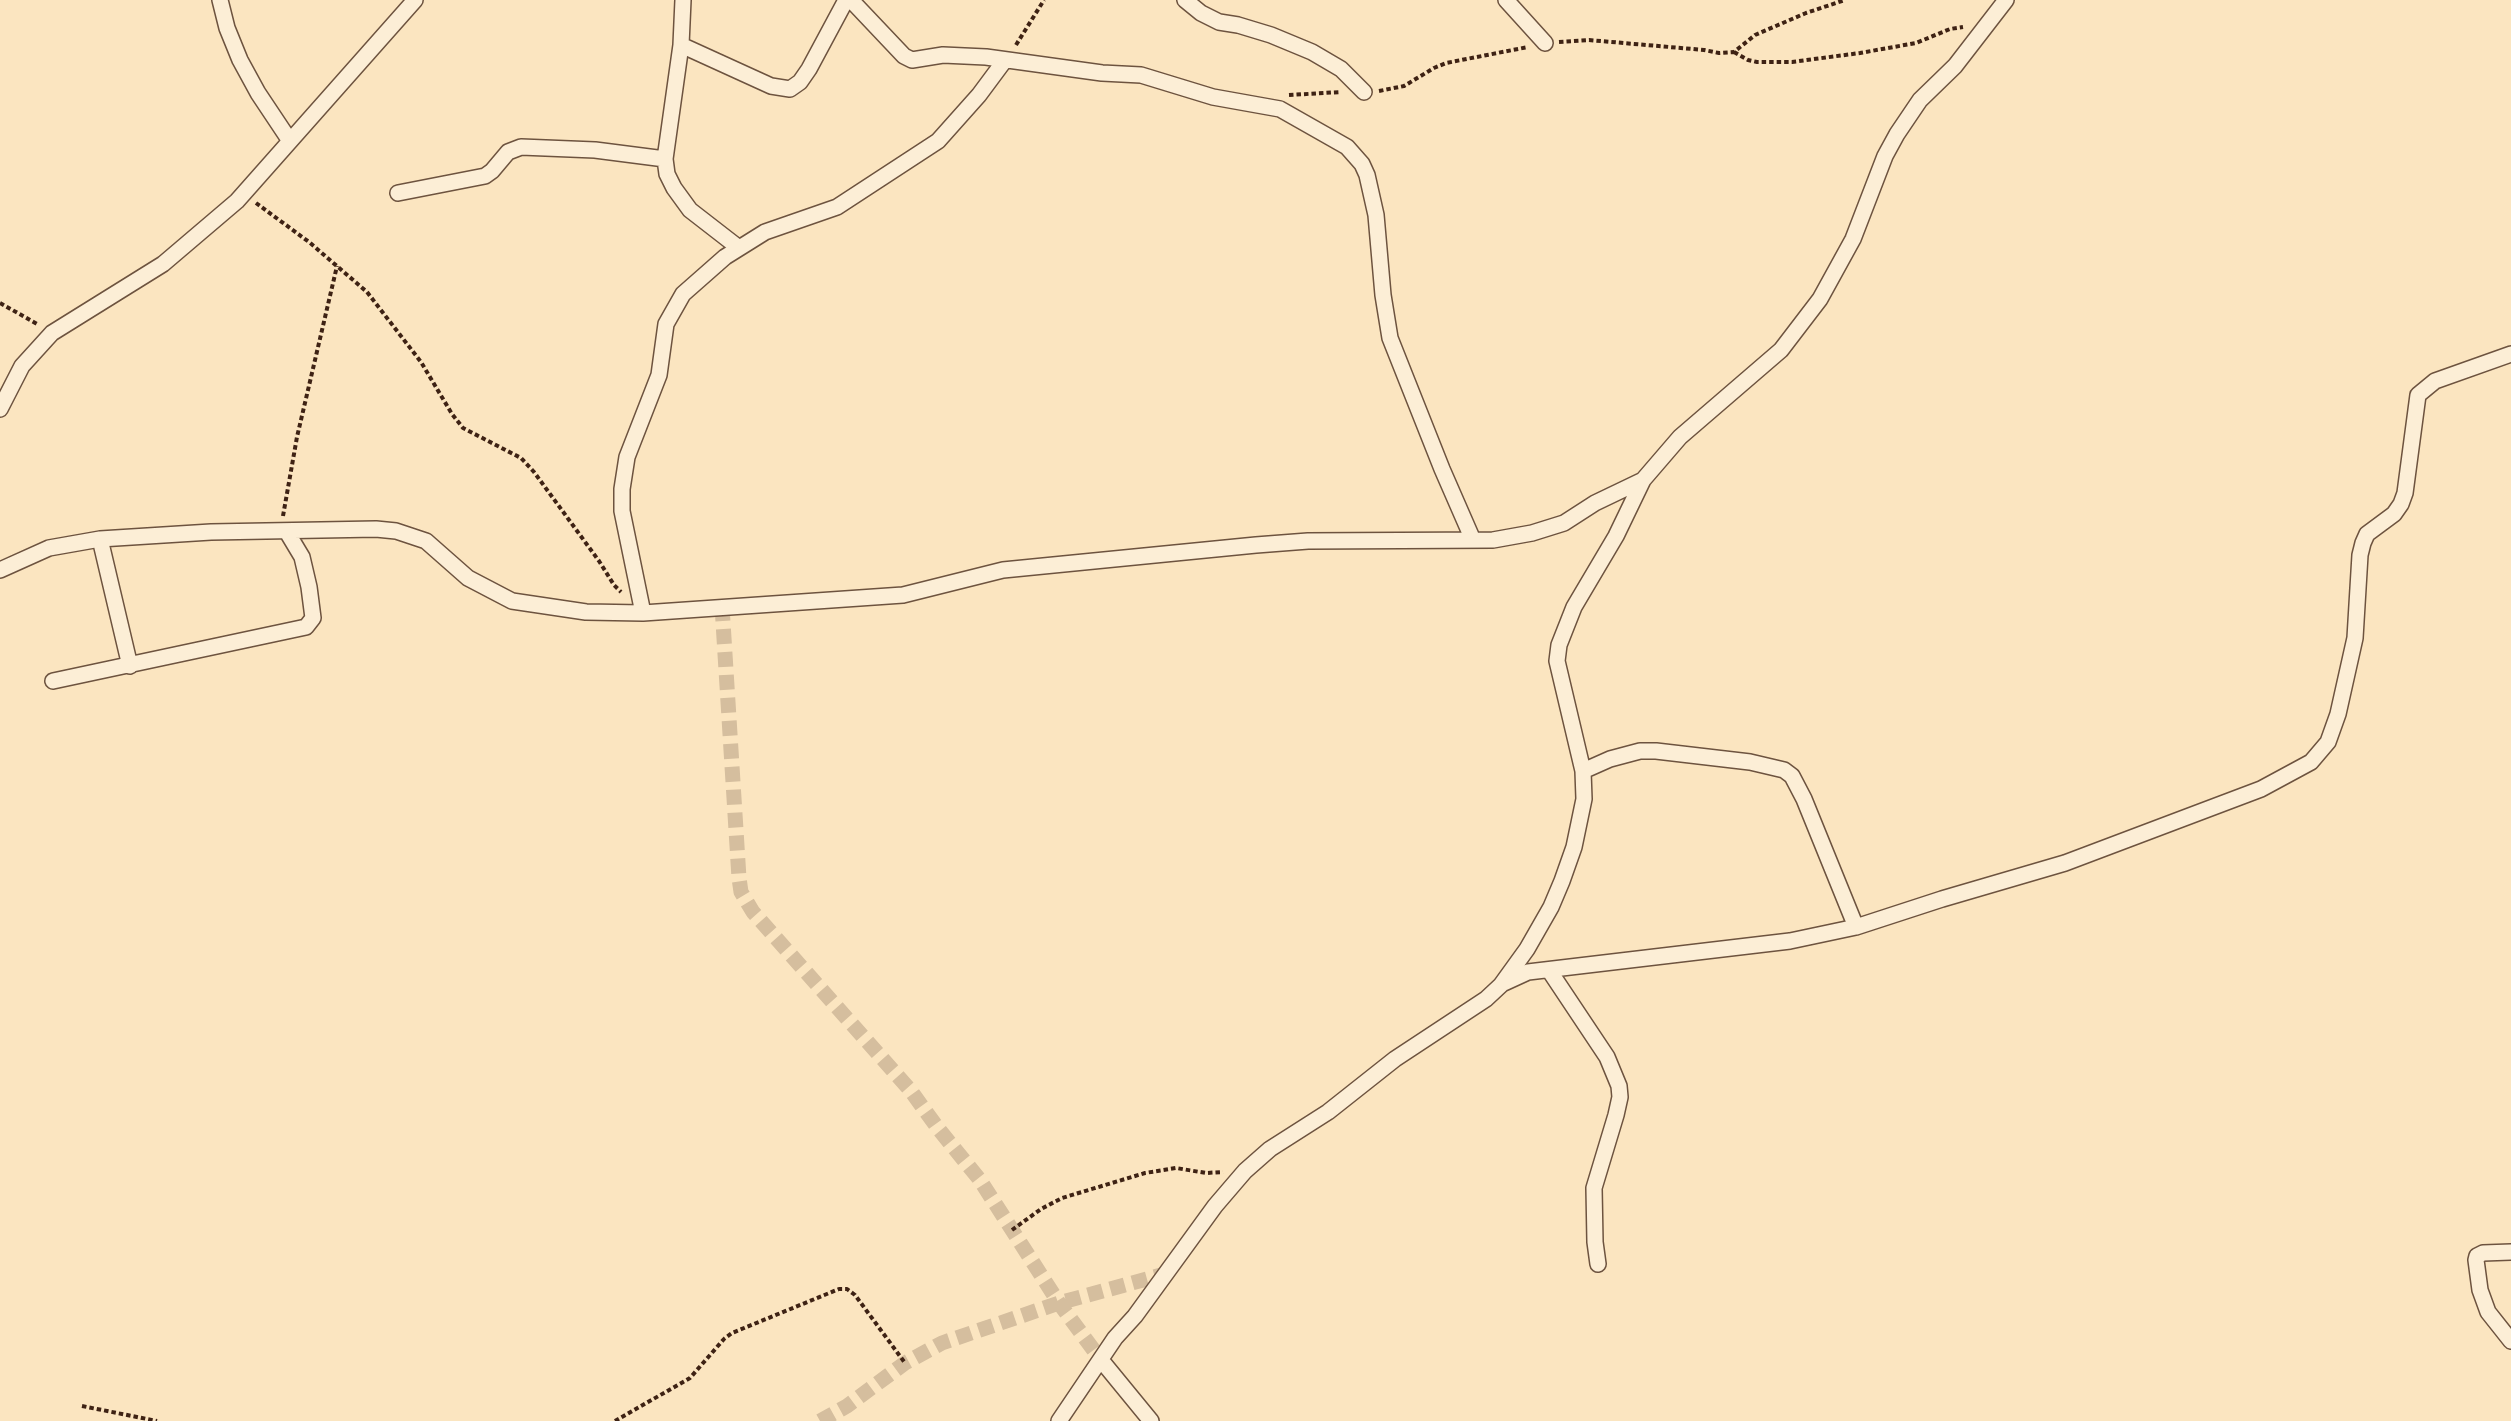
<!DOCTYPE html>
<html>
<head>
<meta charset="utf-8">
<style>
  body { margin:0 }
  canvas { display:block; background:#fbe5c0 }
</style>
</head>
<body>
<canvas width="2511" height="1421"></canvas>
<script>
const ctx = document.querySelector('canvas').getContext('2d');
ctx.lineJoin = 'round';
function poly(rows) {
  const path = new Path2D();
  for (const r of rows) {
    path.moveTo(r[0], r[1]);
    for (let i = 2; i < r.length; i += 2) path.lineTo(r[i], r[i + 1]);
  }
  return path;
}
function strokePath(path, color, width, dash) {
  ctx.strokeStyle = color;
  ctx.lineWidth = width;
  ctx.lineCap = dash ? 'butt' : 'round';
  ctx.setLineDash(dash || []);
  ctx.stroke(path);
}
const minorTunnel = poly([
  [722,606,739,878,741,892,753,912,911,1091,937,1127,980,1180,1059,1303,1101,1360],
  [820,1421,847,1406,905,1363,942,1343,1059,1303,1165,1274]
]);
const path = poly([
  [1559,42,1589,40,1704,50,1719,53,1734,52,1755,35,1806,13,1845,0],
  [1016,45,1044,0],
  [1734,52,1748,60,1757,62,1792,62,1860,53,1916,43,1950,29,1963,27],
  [1379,91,1404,86,1434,68,1446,63,1528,47],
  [1289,95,1341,92],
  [256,203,309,242,367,292,421,362,452,414,463,428,521,458,534,472,599,561,614,585,621,592],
  [0,303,39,325],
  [283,516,297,437,337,266],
  [1012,1230,1041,1209,1062,1198,1145,1173,1176,1168,1206,1173,1223,1172],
  [82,1406,157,1421],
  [615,1421,690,1378,724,1339,732,1333,839,1289,847,1289,855,1295,905,1363]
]);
const minor = poly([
  [220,0,227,28,240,60,258,93,290,141],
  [683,0,681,45,665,159,667,174,674,188,690,210,739,248],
  [851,0,904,56,912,60,943,55,986,57,1102,73,1141,75,1213,97,1280,109,1347,147,1362,164,1367,175,1376,215,1383,295,1390,338,1442,469,1473,540],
  [1185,0,1201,13,1219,22,1238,25,1271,35,1312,52,1341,69,1364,92],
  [1506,0,1545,43],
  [681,45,771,86,790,89,800,82,809,69,846,0],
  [398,193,485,176,492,171,508,152,521,147,595,150,665,159],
  [0,409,22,366,52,333,163,264,237,201,415,0],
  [100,539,130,666],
  [0,570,49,548,100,539,211,532,376,529,396,531,426,541,468,578,512,601,586,612,643,613,903,595,1003,570,1256,545,1308,541,1493,540,1532,533,1564,523,1595,503,1643,480],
  [643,613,622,511,622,489,627,457,659,375,666,324,683,294,725,257,765,232,837,207,938,141,979,95,1005,60],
  [53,681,306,627,313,618,309,587,302,557,287,532],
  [1583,771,1610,759,1640,751,1656,751,1750,762,1784,770,1792,776,1804,799,1856,927],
  [1549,970,1607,1057,1619,1086,1620,1097,1616,1115,1594,1188,1595,1242,1598,1264],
  [1504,983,1528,972,1790,941,1856,927,1942,899,2065,863,2261,789,2311,762,2328,742,2338,714,2355,638,2360,555,2363,543,2367,534,2394,514,2401,504,2405,493,2418,395,2435,381,2511,354],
  [2511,1252,2483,1253,2477,1256,2476,1260,2480,1290,2488,1312,2511,1341],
  [1101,1360,1151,1421],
  [1059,1421,1115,1338,1135,1316,1215,1206,1245,1171,1270,1149,1328,1112,1395,1059,1486,999,1501,985,1527,949,1551,907,1562,881,1574,847,1584,799,1583,771,1557,661,1559,645,1574,607,1616,536,1643,480,1680,437,1781,350,1820,299,1853,239,1885,156,1897,134,1920,100,1955,66,2006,0]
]);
strokePath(minorTunnel, '#d5be9e', 15, [15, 8]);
strokePath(minor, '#6d533f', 18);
strokePath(path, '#3e2214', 4, [4.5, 3]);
strokePath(minor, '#fceed6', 15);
</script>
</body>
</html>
